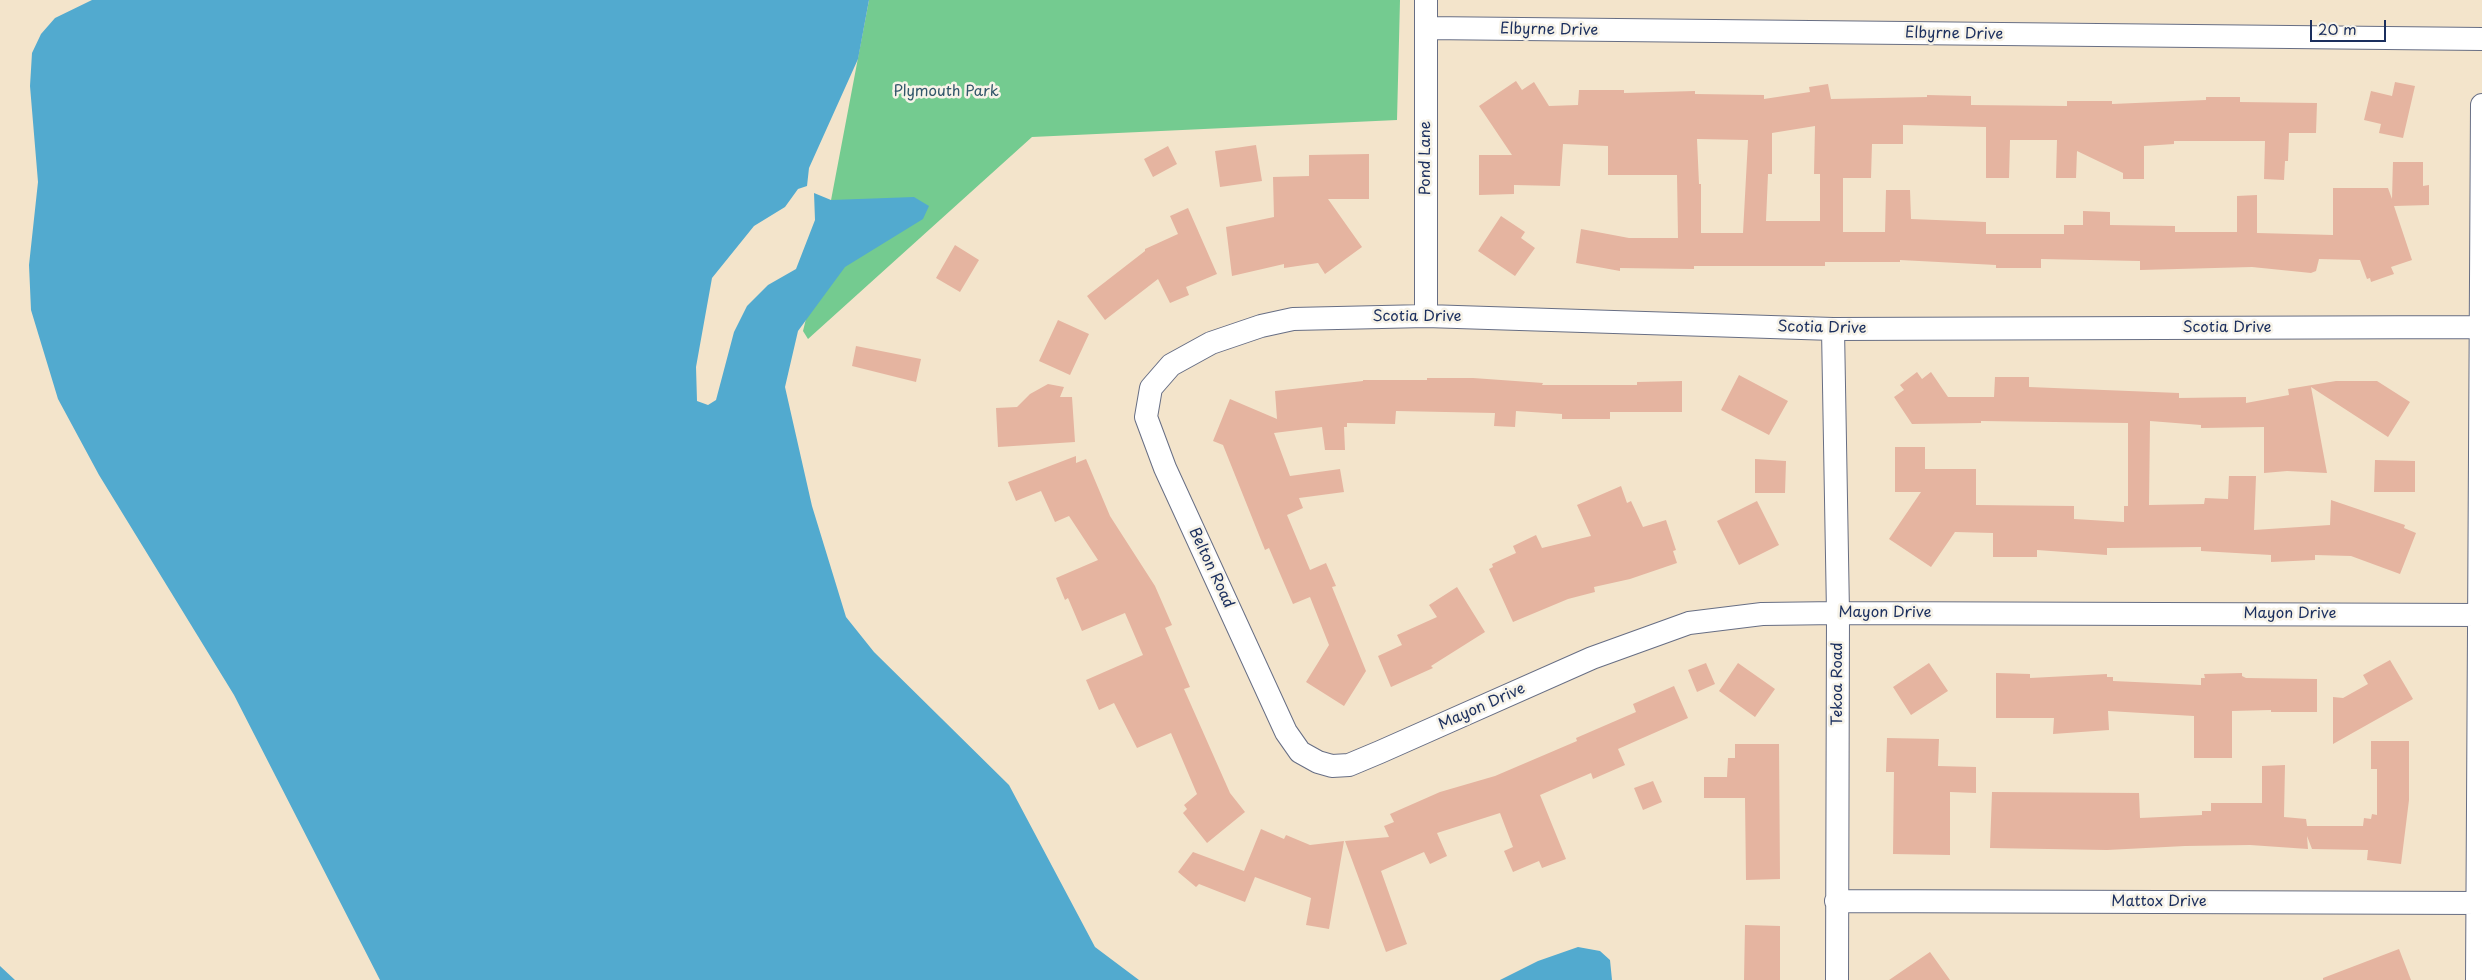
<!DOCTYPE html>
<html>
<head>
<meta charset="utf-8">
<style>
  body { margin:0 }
  #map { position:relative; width:2482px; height:980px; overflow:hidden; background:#f3e4cb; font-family:"Playpen Sans",sans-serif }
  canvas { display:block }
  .scale { position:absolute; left:2310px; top:20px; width:76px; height:22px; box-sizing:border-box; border:2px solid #1b2f5e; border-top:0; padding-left:6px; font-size:15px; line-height:18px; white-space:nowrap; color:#1b2f5e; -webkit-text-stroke:4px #f7f3e8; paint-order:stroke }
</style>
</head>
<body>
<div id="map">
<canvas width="2482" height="980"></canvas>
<div class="scale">20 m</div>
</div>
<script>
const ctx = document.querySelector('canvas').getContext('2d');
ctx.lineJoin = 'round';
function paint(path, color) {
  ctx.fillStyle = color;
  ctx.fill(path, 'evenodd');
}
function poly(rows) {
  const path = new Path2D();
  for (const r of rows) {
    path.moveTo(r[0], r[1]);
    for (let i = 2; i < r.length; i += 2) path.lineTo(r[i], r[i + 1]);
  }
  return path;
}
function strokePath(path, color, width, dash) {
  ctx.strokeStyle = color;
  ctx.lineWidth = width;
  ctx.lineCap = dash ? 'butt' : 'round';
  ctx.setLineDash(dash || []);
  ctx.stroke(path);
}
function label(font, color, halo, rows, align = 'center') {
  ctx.font = font + ' "Playpen Sans",sans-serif';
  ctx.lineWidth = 5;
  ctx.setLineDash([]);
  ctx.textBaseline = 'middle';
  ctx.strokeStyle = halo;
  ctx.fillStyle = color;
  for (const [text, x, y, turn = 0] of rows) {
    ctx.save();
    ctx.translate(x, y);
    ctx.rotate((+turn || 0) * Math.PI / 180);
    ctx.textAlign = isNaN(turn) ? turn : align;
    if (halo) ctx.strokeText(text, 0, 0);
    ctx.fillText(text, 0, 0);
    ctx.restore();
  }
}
const green = poly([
  [869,0,1400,0,1397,120,1032,137,808,339,803,331,817,274]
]);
const water = poly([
  [92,0,869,0,858,59,809,168,807,186,798,189,785,207,754,226,712,278,696,367,697,401,708,405,716,400,734,332,747,306,768,285,796,269,815,220,814,193,831,200,914,197,929,206,923,219,845,267,798,331,785,387,812,506,846,617,874,652,1009,785,1095,947,1139,980,380,980,234,695,99,475,58,399,31,310,29,265,38,182,30,86,32,53,41,34,55,18],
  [1578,947,1600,951,1610,960,1612,980,1500,980,1538,961],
  [0,966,15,980,0,980]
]);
const building = poly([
  [1516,81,1522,90,1534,82,1549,106,1578,105,1579,90,1624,90,1624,93,1695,91,1695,94,1764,95,1764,99,1810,92,1809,87,1828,84,1831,99,1927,97,1927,95,1971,96,1971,105,2067,106,2067,101,2112,101,2112,104,2206,100,2206,97,2240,97,2240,102,2317,103,2316,133,2289,133,2288,161,2285,161,2284,180,2264,179,2265,141,2174,141,2174,144,2144,146,2144,179,2123,179,2123,173,2077,151,2076,178,2056,178,2057,140,2010,140,2009,178,1986,178,1986,127,1903,125,1903,144,1872,144,1871,178,1843,178,1843,232,1885,232,1886,190,1910,190,1911,219,1986,222,1986,234,2064,234,2064,225,2083,225,2083,211,2110,212,2110,225,2175,226,2175,232,2237,232,2237,196,2257,195,2257,233,2333,235,2333,188,2388,188,2392,199,2393,162,2423,162,2423,186,2429,185,2429,205,2394,206,2412,260,2391,267,2394,274,2371,282,2370,278,2367,279,2360,260,2319,259,2316,271,2311,273,2252,267,2140,270,2140,261,2041,259,2041,268,1996,268,1996,265,1900,260,1900,262,1825,262,1825,266,1694,266,1694,269,1620,268,1620,271,1576,263,1581,229,1629,238,1678,238,1677,175,1608,175,1608,146,1563,144,1560,186,1514,185,1514,194,1479,195,1479,155,1512,155,1479,106],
  [1815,126,1814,174,1820,174,1820,221,1766,221,1768,174,1772,174,1772,133],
  [1697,139,1748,140,1743,233,1701,233,1701,184,1699,184],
  [2395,82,2415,86,2403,138,2379,133,2381,124,2364,120,2371,91,2392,96],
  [1256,145,1262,181,1220,187,1215,151],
  [1168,146,1177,164,1153,177,1144,159],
  [1369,154,1369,199,1328,199,1362,247,1325,274,1318,263,1284,268,1284,264,1232,276,1226,227,1274,217,1273,177,1309,176,1309,155],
  [1188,208,1217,274,1186,287,1189,295,1170,303,1158,279,1105,320,1087,296,1145,251,1145,249,1178,234,1170,216],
  [1501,216,1525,232,1521,238,1535,248,1515,276,1478,251],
  [955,245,979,260,960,292,936,278],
  [1058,320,1089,334,1070,375,1039,361],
  [856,346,921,359,916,382,852,366],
  [1917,372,1922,379,1931,372,1948,397,1994,397,1995,377,2029,377,2029,387,2179,393,2179,398,2246,397,2246,403,2289,395,2288,389,2336,381,2377,381,2410,402,2388,437,2311,387,2327,473,2287,471,2264,473,2264,427,2201,428,2201,425,2150,421,2149,505,2204,504,2205,498,2228,499,2229,476,2256,476,2254,530,2330,525,2331,500,2405,525,2404,528,2416,533,2400,574,2351,556,2315,555,2315,560,2271,562,2271,555,2201,551,2201,547,2107,548,2107,555,2037,550,2037,557,1993,557,1993,533,1955,532,1931,567,1889,539,1921,492,1895,492,1895,447,1925,447,1925,469,1976,469,1976,505,2074,506,2074,519,2124,522,2124,506,2128,506,2128,423,1981,421,1981,423,1912,424,1894,397,1904,390,1900,385],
  [1739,375,1788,401,1769,435,1721,410],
  [1427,378,1473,378,1543,383,1542,385,1637,385,1637,382,1682,381,1682,412,1610,412,1610,419,1562,419,1562,414,1516,411,1515,427,1494,426,1495,413,1396,411,1395,424,1347,423,1347,427,1344,427,1345,450,1325,450,1322,427,1274,433,1290,476,1340,469,1344,492,1299,498,1303,508,1287,515,1310,570,1326,563,1336,586,1332,587,1366,671,1344,706,1306,682,1329,645,1310,597,1293,604,1269,548,1265,550,1223,445,1213,441,1230,399,1277,419,1275,391,1363,381,1363,380,1427,380],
  [1048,384,1064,387,1060,397,1072,397,1075,442,998,447,996,408,1017,407,1030,394],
  [1076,456,1076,463,1086,459,1110,516,1155,586,1172,625,1165,628,1190,687,1184,689,1230,793,1245,812,1207,843,1183,813,1187,809,1184,805,1197,794,1171,733,1137,748,1114,703,1099,710,1086,680,1143,655,1125,613,1082,631,1068,598,1065,600,1056,578,1098,560,1069,516,1055,522,1041,491,1016,501,1008,482],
  [1755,459,1786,461,1785,493,1755,493],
  [2375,460,2415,461,2415,492,2374,492],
  [1621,486,1627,503,1631,501,1643,527,1666,520,1676,550,1673,551,1677,563,1630,579,1594,587,1595,592,1568,599,1513,622,1489,569,1493,567,1492,564,1516,553,1513,546,1536,535,1542,548,1591,536,1577,505],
  [1757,501,1779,545,1739,565,1717,521],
  [1457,587,1485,632,1431,666,1433,668,1391,687,1378,656,1402,645,1397,635,1437,617,1429,605],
  [2390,660,2413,699,2333,744,2333,697,2343,698,2368,684,2363,675],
  [1706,663,1715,684,1697,692,1688,670],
  [1738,663,1775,689,1755,717,1719,691],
  [1929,663,1948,691,1911,715,1893,687],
  [1996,673,2030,674,2030,678,2107,674,2107,677,2113,677,2113,681,2201,685,2201,678,2205,678,2204,674,2242,673,2242,676,2246,678,2317,679,2317,712,2271,712,2271,710,2232,711,2232,758,2194,758,2194,716,2108,711,2109,730,2053,734,2054,718,1996,718],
  [1674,686,1688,718,1618,749,1625,765,1593,779,1591,773,1540,795,1566,859,1542,868,1539,861,1513,872,1504,851,1513,847,1500,813,1437,833,1447,856,1430,864,1424,852,1381,871,1407,944,1386,952,1345,841,1389,837,1384,826,1394,822,1390,814,1440,792,1495,776,1577,741,1576,738,1636,712,1633,704],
  [1887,738,1939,739,1938,766,1976,767,1976,793,1950,792,1950,855,1893,854,1894,772,1886,772],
  [2371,741,2409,741,2409,800,2401,864,2367,860,2368,850,2312,849,2307,836,2308,849,2250,845,2185,846,2107,850,1990,848,1992,792,2139,793,2140,818,2202,815,2202,811,2211,811,2211,803,2262,803,2262,766,2285,765,2284,817,2306,819,2307,826,2363,826,2364,818,2371,819,2372,814,2377,815,2377,769,2371,769],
  [1735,744,1779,744,1780,879,1746,880,1745,798,1704,798,1704,777,1727,777,1728,758,1735,758],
  [1653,781,1662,802,1643,810,1634,788],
  [1261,829,1284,839,1286,835,1310,845,1344,841,1329,929,1306,925,1311,898,1255,877,1245,902,1199,884,1196,887,1178,872,1193,852,1244,871],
  [1745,925,1780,926,1780,980,1744,980],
  [2399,949,2411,980,2323,980,2323,978],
  [1930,952,1950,980,1889,980]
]);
const minor = poly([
  [1426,28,2482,39],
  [1426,316,1426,0],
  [2482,327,1833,329,1426,316,1293,319,1261,326,1211,343,1171,365,1151,388,1146,417,1165,468,1286,732,1300,752,1318,762,1332,766,1349,765,1380,752,1592,658,1689,623,1762,614,1838,613,2482,615],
  [1833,329,1838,613,1837,980],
  [1836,901,2482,903],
  [2477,980,2482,105]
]);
const streetNames = [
  ["Elbyrne Drive",1549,30,1],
  ["Elbyrne Drive",1954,34,1],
  ["Pond Lane",1426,158,-90],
  ["Scotia Drive",1417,317],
  ["Scotia Drive",1822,328,1],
  ["Scotia Drive",2227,328],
  ["Belton Road",1211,568,65],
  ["Mayon Drive",1885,613],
  ["Mayon Drive",2290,614],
  ["Tekoa Road",1838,684,-90],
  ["Mayon Drive",1482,707,-24],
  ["Mattox Drive",2159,902]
];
const parkNames = [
  ["Plymouth Park",946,92]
];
paint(green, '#74cb90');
paint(water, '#52aacf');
paint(building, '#e5b4a0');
strokePath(minor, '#676e84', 24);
strokePath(minor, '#fff', 22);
label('15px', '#1b2f5e', '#f7f3e8', streetNames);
label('15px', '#31566a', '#f7f3e8', parkNames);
</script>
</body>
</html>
